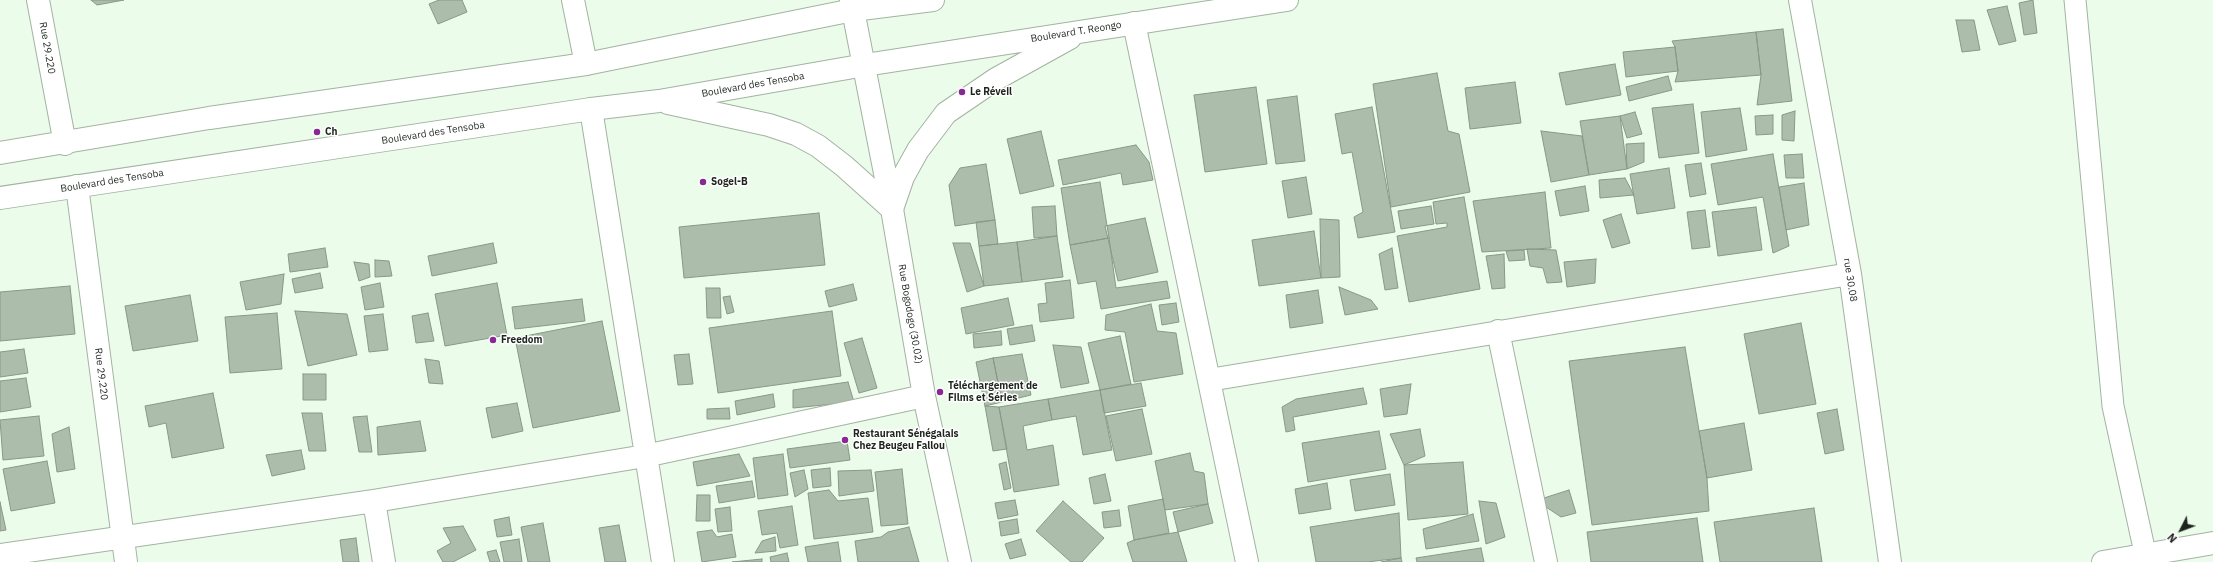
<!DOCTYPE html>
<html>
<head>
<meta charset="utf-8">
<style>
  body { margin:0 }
  #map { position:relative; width:2213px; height:562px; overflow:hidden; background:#ebfcea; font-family:"IBM Plex Sans",sans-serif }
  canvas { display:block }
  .north { position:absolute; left:2161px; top:510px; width:40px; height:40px; -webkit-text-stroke:3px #fff; paint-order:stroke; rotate:228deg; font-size:11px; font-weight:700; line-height:16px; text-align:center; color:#1e241e }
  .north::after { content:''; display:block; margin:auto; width:14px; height:18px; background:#1e241e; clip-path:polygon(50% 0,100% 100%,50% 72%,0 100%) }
</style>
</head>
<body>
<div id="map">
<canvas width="2213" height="562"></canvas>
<div class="north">N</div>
</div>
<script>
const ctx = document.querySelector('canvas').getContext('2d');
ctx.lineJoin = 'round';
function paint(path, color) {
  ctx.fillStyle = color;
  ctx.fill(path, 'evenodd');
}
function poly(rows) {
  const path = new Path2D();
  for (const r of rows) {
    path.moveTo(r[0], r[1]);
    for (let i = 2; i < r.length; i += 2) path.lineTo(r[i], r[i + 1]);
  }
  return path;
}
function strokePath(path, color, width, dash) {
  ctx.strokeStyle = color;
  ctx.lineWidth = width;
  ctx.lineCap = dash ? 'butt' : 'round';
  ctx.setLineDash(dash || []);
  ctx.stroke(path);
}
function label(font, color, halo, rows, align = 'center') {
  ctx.font = font + ' "IBM Plex Sans",sans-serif';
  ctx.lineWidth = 3;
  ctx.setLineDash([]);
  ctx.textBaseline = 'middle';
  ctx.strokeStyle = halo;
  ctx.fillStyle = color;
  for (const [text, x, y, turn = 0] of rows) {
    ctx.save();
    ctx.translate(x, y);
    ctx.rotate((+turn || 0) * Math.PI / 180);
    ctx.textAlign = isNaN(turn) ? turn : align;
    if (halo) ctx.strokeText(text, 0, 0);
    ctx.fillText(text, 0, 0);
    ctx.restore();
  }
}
const building = poly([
  [91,0,124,0,97,5,91,0],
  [439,0,462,0,467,12,438,24,429,4,439,0],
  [2033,0,2037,33,2024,35,2019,3,2033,0],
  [2007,6,2016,41,1999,45,1987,10,2007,6],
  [1956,20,1974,20,1980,50,1962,52,1956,20],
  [1783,29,1792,101,1757,105,1761,75,1756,32,1783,29],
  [1756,32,1761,75,1675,82,1678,71,1675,47,1672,41,1756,32],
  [1675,47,1678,71,1626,77,1623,52,1675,47],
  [1615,64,1621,95,1566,105,1559,73,1615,64],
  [1437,73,1448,131,1459,134,1470,192,1391,207,1373,84,1437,73],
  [1668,76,1672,90,1629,101,1626,87,1668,76],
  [1515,82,1521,123,1470,129,1465,88,1515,82],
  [1256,87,1267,164,1205,172,1194,95,1256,87],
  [1297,96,1305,161,1276,164,1267,100,1297,96],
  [1693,104,1699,153,1659,158,1652,108,1693,104],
  [1372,107,1395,232,1358,238,1354,217,1363,212,1352,152,1342,154,1335,114,1372,107],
  [1740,108,1747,150,1706,157,1701,112,1740,108],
  [1795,111,1794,141,1782,140,1782,115,1795,111],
  [1635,112,1642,134,1627,138,1620,116,1635,112],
  [1773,115,1773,134,1756,135,1755,116,1773,115],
  [1620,116,1627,169,1589,175,1580,121,1620,116],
  [1041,131,1054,186,1020,194,1007,139,1041,131],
  [1541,131,1582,136,1589,175,1551,182,1541,131],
  [1644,143,1644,162,1627,169,1626,144,1644,143],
  [1136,145,1149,162,1153,180,1123,185,1121,173,1063,185,1058,160,1136,145],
  [1773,154,1789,246,1773,253,1763,197,1718,205,1711,164,1773,154],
  [1802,154,1804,178,1786,178,1784,155,1802,154],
  [1701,163,1706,194,1690,197,1685,165,1701,163],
  [986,164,995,220,955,226,949,185,960,168,986,164],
  [1669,168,1675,208,1637,214,1630,174,1669,168],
  [1306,177,1312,214,1288,218,1282,181,1306,177],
  [1625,178,1634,195,1600,198,1599,180,1625,178],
  [1100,182,1109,238,1070,245,1061,188,1100,182],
  [1804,183,1809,225,1786,230,1779,187,1804,183],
  [1585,186,1589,211,1560,216,1555,191,1585,186],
  [1545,192,1551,248,1482,252,1473,201,1545,192],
  [1464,197,1480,289,1409,302,1397,236,1447,227,1447,223,1436,224,1433,202,1464,197],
  [1055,206,1057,236,1034,238,1032,207,1055,206],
  [1431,206,1434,224,1401,229,1398,211,1431,206],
  [1756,207,1762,250,1718,256,1712,212,1756,207],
  [1705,210,1710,247,1692,249,1687,212,1705,210],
  [819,213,825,265,684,278,679,227,819,213],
  [1621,214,1630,243,1612,248,1603,220,1621,214],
  [1145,218,1158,272,1118,281,1105,226,1145,218],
  [1320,219,1339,220,1340,277,1321,278,1320,219],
  [995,220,998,244,979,246,976,222,995,220],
  [1314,231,1321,278,1259,286,1252,240,1314,231],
  [1057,236,1063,277,1022,282,1017,242,1057,236],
  [1109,238,1116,288,1167,281,1170,298,1101,309,1096,281,1078,284,1070,245,1109,238],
  [1017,242,1022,282,984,286,979,246,1017,242],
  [493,243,497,263,432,276,428,256,493,243],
  [953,243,970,243,984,286,967,292,953,243],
  [325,248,328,267,290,272,288,254,325,248],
  [1392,248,1398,288,1385,290,1379,254,1392,248],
  [1527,249,1556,250,1562,282,1547,283,1543,268,1530,266,1527,249],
  [1524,250,1525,260,1509,261,1506,251,1524,250],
  [1504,254,1505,288,1492,289,1486,256,1504,254],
  [1596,259,1595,283,1567,287,1564,262,1596,259],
  [375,260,389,261,392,276,375,277,375,260],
  [354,262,369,264,370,277,359,281,354,262],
  [320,273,323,288,295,293,292,279,320,273],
  [284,274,281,304,246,310,240,282,284,274],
  [1070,280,1074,318,1040,322,1038,304,1047,303,1045,283,1070,280],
  [380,283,384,307,365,310,361,287,380,283],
  [497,283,507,335,445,346,435,294,497,283],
  [853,284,857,300,829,307,825,291,853,284],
  [70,286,75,334,0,341,0,292,70,286],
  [1339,287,1371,300,1378,309,1345,315,1339,287],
  [706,288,720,288,721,318,707,318,706,288],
  [1318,290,1323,323,1290,328,1286,295,1318,290],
  [190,295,198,341,133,351,125,306,190,295],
  [730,296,734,312,727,314,723,297,730,296],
  [1008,298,1014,325,966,334,961,308,1008,298],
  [582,299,585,321,515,329,512,307,582,299],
  [1176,303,1179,322,1162,325,1159,305,1176,303],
  [1151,304,1157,331,1176,333,1183,374,1134,382,1125,332,1105,330,1106,315,1151,304],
  [295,311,347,314,357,355,308,366,295,311],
  [832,311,841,376,718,393,709,328,832,311],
  [277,313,282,369,230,373,225,317,277,313],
  [428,313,434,341,416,343,412,316,428,313],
  [383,314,388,350,369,352,364,316,383,314],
  [602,321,620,411,533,428,515,338,602,321],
  [1801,323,1816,404,1759,414,1744,334,1801,323],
  [1032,325,1035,341,1010,345,1007,329,1032,325],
  [1001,331,1002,345,974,348,973,334,1001,331],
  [1120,336,1131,384,1100,390,1088,343,1120,336],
  [862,338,877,388,859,393,844,343,862,338],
  [1053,345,1081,347,1089,383,1061,388,1053,345],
  [1685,347,1707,478,1709,511,1592,525,1569,361,1685,347],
  [24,349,28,373,0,377,0,352,24,349],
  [689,354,693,384,678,385,674,355,689,354],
  [1022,354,1031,395,1002,402,993,358,1022,354],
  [993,358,1002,402,985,406,976,362,993,358],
  [425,359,439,361,443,384,429,383,425,359],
  [303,374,326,374,326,400,303,400,303,374],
  [26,378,31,407,0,412,0,381,26,378],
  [848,382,854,402,793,408,793,390,848,382],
  [1141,383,1146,406,1104,413,1100,390,1141,383],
  [1411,384,1407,414,1384,417,1380,389,1411,384],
  [1363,388,1367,404,1293,417,1295,430,1286,432,1282,407,1296,399,1363,388],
  [1100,390,1112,450,1083,455,1076,416,1052,420,1048,399,1100,390],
  [213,393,224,448,172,458,166,423,149,427,145,406,213,393],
  [773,394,775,407,737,415,735,401,773,394],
  [1048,399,1052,420,1023,426,1027,450,1053,445,1059,485,1014,492,999,407,1048,399],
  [517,403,523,431,492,438,486,408,517,403],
  [985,406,999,407,1007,449,993,451,985,406],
  [729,408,730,419,707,419,707,409,729,408],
  [1142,409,1152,454,1116,461,1106,416,1142,409],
  [1837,409,1844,450,1825,454,1817,413,1837,409],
  [302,413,322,413,326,451,309,451,302,413],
  [39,416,44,456,3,460,0,420,39,416],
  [367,416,372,452,359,452,353,417,367,416],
  [420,421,426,451,378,455,377,427,420,421],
  [1744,423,1752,470,1707,478,1699,431,1744,423],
  [69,427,75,469,57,472,52,434,69,427],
  [1420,429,1425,456,1404,465,1390,434,1420,429],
  [1379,431,1386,469,1308,482,1302,443,1379,431],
  [847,441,850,460,790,468,787,449,847,441],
  [301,450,305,469,272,476,266,455,301,450],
  [1190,453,1194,471,1204,473,1208,504,1165,510,1155,461,1190,453],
  [739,454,750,476,697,486,693,462,739,454],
  [783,454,788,495,758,499,753,458,783,454],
  [47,461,55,503,11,511,3,469,47,461],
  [1006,462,1011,488,1004,490,999,464,1006,462],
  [1463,462,1468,514,1408,520,1404,465,1463,462],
  [830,468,831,486,813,488,811,470,830,468],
  [902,469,908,524,881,526,875,472,902,469],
  [804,470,808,489,795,497,790,473,804,470],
  [871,470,874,491,839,496,838,471,871,470],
  [1105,474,1111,501,1094,504,1089,478,1105,474],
  [1390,474,1395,505,1355,511,1350,480,1390,474],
  [752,481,755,497,719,503,716,486,752,481],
  [1327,483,1331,509,1299,514,1295,489,1327,483],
  [829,490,838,501,868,498,873,532,814,539,808,493,829,490],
  [1569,490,1576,513,1561,517,1546,507,1544,498,1569,490],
  [697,495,710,495,710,521,696,521,697,495],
  [1163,499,1169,533,1134,540,1128,506,1163,499],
  [1015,500,1018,515,998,519,995,503,1015,500],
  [1063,501,1104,538,1082,562,1071,562,1036,531,1063,501],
  [1479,501,1496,503,1505,537,1486,544,1479,501],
  [0,502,6,530,0,531,0,502],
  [1208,504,1213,523,1178,532,1173,512,1208,504],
  [792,506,798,545,780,548,777,533,762,535,758,511,792,506],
  [730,507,732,531,718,532,715,509,730,507],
  [1814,508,1822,562,1720,562,1714,522,1814,508],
  [1119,510,1121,526,1104,528,1102,512,1119,510],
  [1399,513,1401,558,1367,562,1316,562,1310,527,1399,513],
  [1473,514,1479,541,1426,549,1423,529,1473,514],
  [509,517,512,535,497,537,494,520,509,517],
  [1697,518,1703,562,1591,562,1587,532,1697,518],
  [1017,519,1019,533,1001,536,999,522,1017,519],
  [543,523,550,562,528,562,521,527,543,523],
  [619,525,626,562,605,562,599,528,619,525],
  [463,526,476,550,453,562,443,562,437,551,451,543,443,528,463,526],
  [909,527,919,562,858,562,855,541,881,537,888,532,909,527],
  [712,530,717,537,732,534,736,557,702,562,697,532,712,530],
  [1178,532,1187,562,1133,562,1127,543,1134,540,1178,532],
  [775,537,776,551,755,553,762,541,775,537],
  [356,538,359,562,343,562,340,540,356,538],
  [519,539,522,562,504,562,500,542,519,539],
  [1021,539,1026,555,1010,559,1005,544,1021,539],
  [838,542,841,562,808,562,805,547,838,542],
  [1481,548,1484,562,1417,562,1416,558,1481,548],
  [496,550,500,562,490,562,487,552,496,550],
  [787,553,789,562,771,562,770,557,787,553],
  [1401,558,1402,562,1381,562,1401,558],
  [762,559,762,562,732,562,762,559]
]);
const pedestrian = poly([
  [2075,0,2113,406,2147,562]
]);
const minor = poly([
  [38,0,65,144],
  [573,0,586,64],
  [1800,0,1850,274,1890,562],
  [1134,23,1247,562],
  [591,109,663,562],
  [77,186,126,562],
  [1498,331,1546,562],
  [1209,380,1850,274],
  [374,501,384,562],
  [0,555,374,501,645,456,924,396],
  [2103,562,2213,543]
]);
const tertiary = poly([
  [851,0,892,209,924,396,960,562]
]);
const primary = poly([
  [668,103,769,125,796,134,818,146,844,166,892,209,903,177,918,150,946,113,996,79,1070,38],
  [0,153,209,118,586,64,853,10,933,0],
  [0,198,591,109,659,101,865,65,1287,0]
]);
const markers = [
  [962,92,4,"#882993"],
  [317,132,4,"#882993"],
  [703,182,4,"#882993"],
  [493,340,4,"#882993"],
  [940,392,4,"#882993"],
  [845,440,4,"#882993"]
];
const streetNames = [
  ["Boulevard T. Reongo",1076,32,-9],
  ["Rue 29.220",47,48,80],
  ["Boulevard des Tensoba",753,85,-10],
  ["Boulevard des Tensoba",433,133,-9],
  ["Boulevard des Tensoba",112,181,-9],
  ["rue 30.08",1850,280,81],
  ["Rue Bogodogo (30.02)",910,314,80],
  ["Rue 29.220",101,374,83]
];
const poiNames = [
  ["Le Réveil",970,92],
  ["Ch",325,132],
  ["Sogel-B",711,182],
  ["Freedom",501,340],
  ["Téléchargement de",948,386],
  ["Films et Séries",948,398],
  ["Restaurant Sénégalais",853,434],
  ["Chez Beugeu Fallou",853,446]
];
paint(building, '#adbdac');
strokePath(building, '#899888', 1);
strokePath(pedestrian, '#a3b3a2', 23);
strokePath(minor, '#a3b3a2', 24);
strokePath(tertiary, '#a3b3a2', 24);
strokePath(primary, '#a3b3a2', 24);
strokePath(pedestrian, '#fff', 21);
strokePath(minor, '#fff', 22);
strokePath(tertiary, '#fff', 22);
strokePath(primary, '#fff', 22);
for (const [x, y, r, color] of markers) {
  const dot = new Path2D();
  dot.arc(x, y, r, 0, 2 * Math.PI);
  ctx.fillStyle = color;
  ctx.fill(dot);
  strokePath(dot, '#fff', 1.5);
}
label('10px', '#1e241e', '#fff', streetNames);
label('bold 10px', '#1e241e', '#fff', poiNames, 'left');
</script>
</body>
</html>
